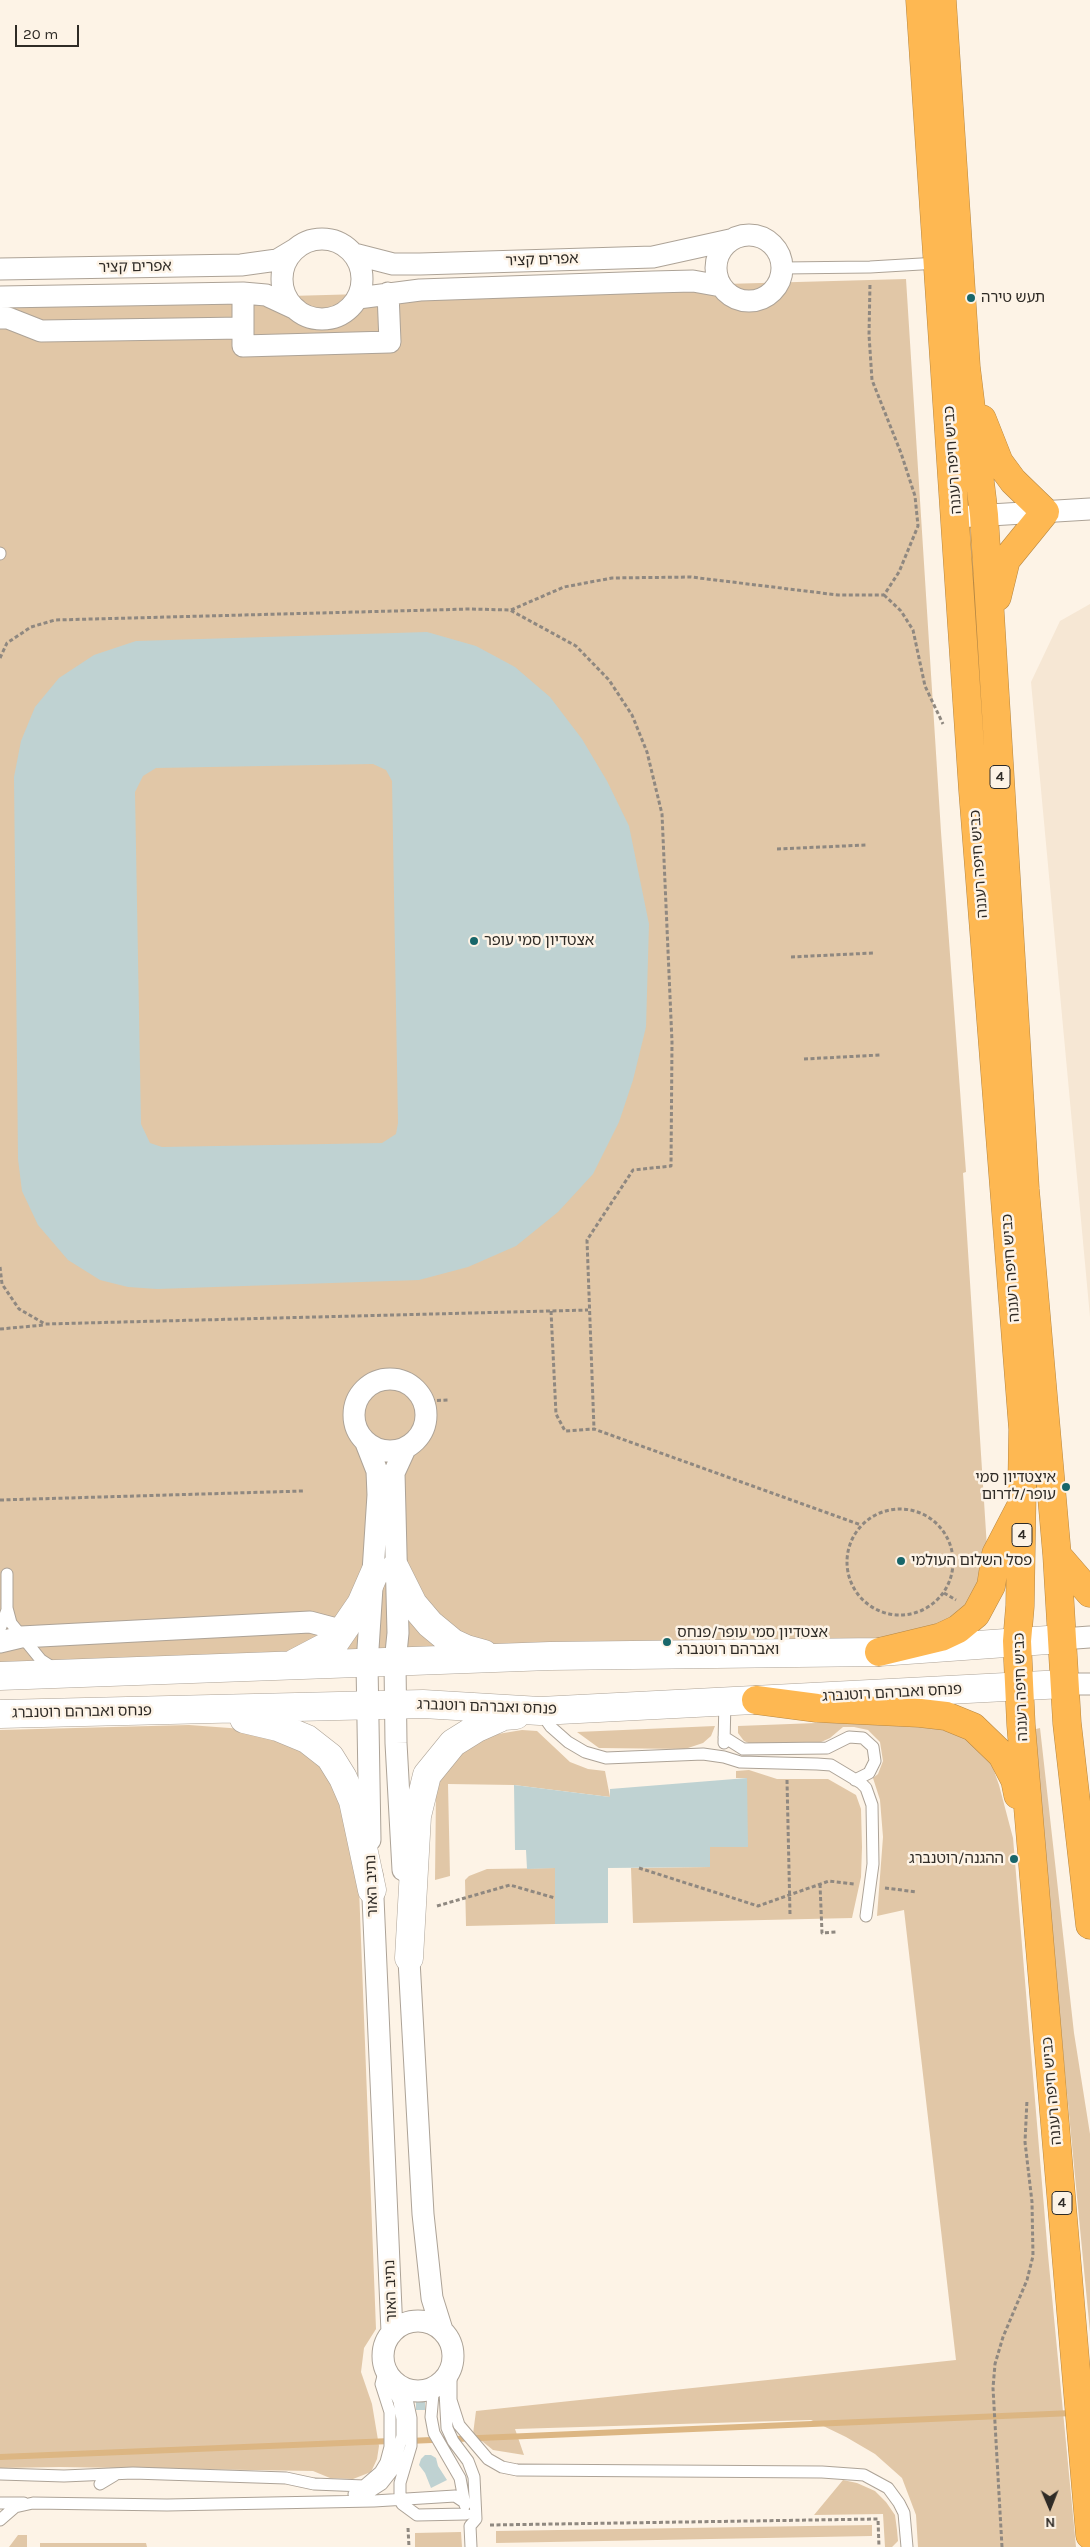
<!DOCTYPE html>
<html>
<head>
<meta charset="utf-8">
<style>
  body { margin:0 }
  #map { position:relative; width:1090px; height:2547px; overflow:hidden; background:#fdf3e6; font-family:Karla,sans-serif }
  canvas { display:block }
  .north { position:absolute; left:1025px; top:2482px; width:50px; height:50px; -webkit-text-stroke:4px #fdf3e6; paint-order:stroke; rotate:179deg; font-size:14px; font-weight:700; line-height:20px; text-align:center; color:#2f2b26 }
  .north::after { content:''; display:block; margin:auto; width:18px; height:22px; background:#2f2b26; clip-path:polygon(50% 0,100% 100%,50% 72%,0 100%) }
  .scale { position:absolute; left:15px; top:25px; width:64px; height:22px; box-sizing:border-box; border:2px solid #2f2b26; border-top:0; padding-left:6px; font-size:15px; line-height:18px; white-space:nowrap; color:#2f2b26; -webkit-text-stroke:4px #fdf3e6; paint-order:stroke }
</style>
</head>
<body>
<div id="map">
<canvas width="1090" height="2547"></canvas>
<div class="north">N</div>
<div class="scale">20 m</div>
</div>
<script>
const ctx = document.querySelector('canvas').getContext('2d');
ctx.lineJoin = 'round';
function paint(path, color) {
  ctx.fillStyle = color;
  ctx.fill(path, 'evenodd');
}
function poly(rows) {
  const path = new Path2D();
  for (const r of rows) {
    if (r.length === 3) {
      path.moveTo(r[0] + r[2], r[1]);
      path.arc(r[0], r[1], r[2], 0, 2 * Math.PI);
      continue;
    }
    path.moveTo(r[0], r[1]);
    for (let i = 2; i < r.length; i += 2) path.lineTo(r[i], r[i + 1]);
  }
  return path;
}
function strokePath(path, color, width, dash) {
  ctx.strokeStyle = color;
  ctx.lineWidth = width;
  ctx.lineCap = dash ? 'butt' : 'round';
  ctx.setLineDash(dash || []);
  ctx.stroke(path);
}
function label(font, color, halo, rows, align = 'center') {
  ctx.font = font + ' Karla,"Noto Sans Hebrew",sans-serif';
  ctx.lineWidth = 5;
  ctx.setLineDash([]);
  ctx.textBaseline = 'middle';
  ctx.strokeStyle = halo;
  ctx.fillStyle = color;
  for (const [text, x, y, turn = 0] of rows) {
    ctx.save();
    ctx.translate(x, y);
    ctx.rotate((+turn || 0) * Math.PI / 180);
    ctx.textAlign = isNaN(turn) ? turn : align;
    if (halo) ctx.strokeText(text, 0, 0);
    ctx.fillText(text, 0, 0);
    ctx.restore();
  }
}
const built = poly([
  [1090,604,1090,1317,1031,682,1060,621]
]);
const green = poly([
  [906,279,941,832,966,1172,963,1173,989,1579,956,1628,883,1647,0,1665,0,304],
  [842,1722,947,1726,986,1748,999,1785,1013,1838,1048,2255,1076,2547,918,2547,916,2515,902,2478,875,2454,846,2437,811,2420,515,2429,524,2455,493,2450,473,2434,476,2411,956,2360,904,1910,877,1916,883,1837,880,1800,873,1778,878,1774,883,1761,880,1742,868,1730,854,1727,843,1727,830,1738,819,1743,751,1744,744,1741,738,1733,738,1726],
  [189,1725,243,1729,285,1739,315,1761,337,1789,359,1888,376,2329,364,2348,361,2372,372,2404,379,2446,377,2459,371,2472,353,2479,330,2478,313,2471,60,2467,0,2468,0,1730],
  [715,1726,711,1736,703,1743,685,1749,599,1748,577,1732],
  [1040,1728,1074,2033,1090,2134,1090,2332,1032,1730],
  [522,1730,537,1731,570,1762,588,1769,605,1771,610,1797,514,1785,448,1784,450,1876,435,1880,436,1791,440,1776,455,1751,486,1736],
  [749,1770,777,1779,828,1779,856,1795,861,1809,862,1847,861,1877,852,1918,633,1923,631,1868,710,1867,710,1847,747,1847,747,1778,736,1778,736,1771],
  [555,1868,555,1924,466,1926,465,1880,469,1876,487,1869],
  [843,2480,857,2483,875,2491,886,2502,895,2515,897,2530,898,2541,892,2547,885,2547,883,2514,814,2515],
  [872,2525,872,2536,496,2543,496,2531],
  [461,2532,462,2547,415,2547,415,2533],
  [18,2535,27,2535,27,2547,9,2547],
  [40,2543,146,2543,147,2547,40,2547]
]);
const stream = poly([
  [408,2441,1073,2413],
  [0,2457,391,2441]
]);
const building = poly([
  [427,632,476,646,515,667,550,697,582,739,607,781,629,826,649,924,646,1027,633,1080,619,1122,593,1174,558,1212,516,1246,468,1267,419,1280,157,1289,128,1287,100,1280,68,1260,38,1225,22,1191,18,1159,14,777,21,741,35,707,59,678,94,655,136,641],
  [373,764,386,770,392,781,398,1123,396,1134,382,1143,162,1147,150,1143,141,1124,135,792,143,776,156,768],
  [747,1778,748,1847,710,1847,710,1867,608,1868,608,1923,555,1924,555,1868,527,1869,526,1850,515,1850,514,1785,610,1797,610,1789],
  [416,2400,425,2400,425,2410,416,2410],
  [425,2455,431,2455,436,2458,438,2466,447,2480,431,2488,425,2473,419,2465,421,2459]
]);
const path = poly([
  [884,595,901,611,913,630,925,686,943,724],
  [511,610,564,587,612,578,691,577,838,595,884,595,899,572,918,526,915,496,901,453,872,380,869,335,870,283],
  [0,658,7,643,31,627,55,620,470,609,510,610,576,646,609,680,632,715,647,752,662,814,672,1042,671,1166,633,1170,587,1240,594,1429],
  [777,849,866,845],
  [791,957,873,953],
  [804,1059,880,1055],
  [0,1267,2,1284,19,1309,45,1324,588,1310],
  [551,1311,556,1414,565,1431,594,1429,861,1525],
  [0,1329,44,1325],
  [424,1401,448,1400],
  [0,1500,303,1491],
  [900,1562,53],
  [944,1593,956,1600],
  [787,1780,790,1914],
  [639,1868,758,1906,829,1881,854,1884],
  [820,1884,822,1933,837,1932],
  [885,1888,917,1892],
  [437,1906,510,1885,555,1898],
  [490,2525,878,2519,879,2547],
  [408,2528,409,2547],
  [1002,2547,993,2388,995,2364,1003,2337,1027,2280,1033,2256,1032,2202,1025,2142,1027,2100]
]);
const lane = poly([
  [783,268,870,267,938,263],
  [0,553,0,554],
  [7,1574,7,1608,11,1623,41,1660,55,1669],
  [0,1629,7,1610],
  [541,1713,551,1727,568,1742,585,1752,606,1758,703,1754,724,1757,740,1762,817,1764,831,1765,861,1783,866,1788,872,1805,873,1864,866,1916],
  [724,1737,743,1749,827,1748,849,1737,863,1738,873,1747,875,1761,869,1773,855,1780],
  [724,1743,725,1701],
  [385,2368,389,2378,400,2389,407,2399,411,2418,411,2446,400,2483,400,2499,402,2504,417,2515,466,2514],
  [451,2369,451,2400,459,2425,488,2459,502,2467,517,2470,822,2472,864,2475,888,2488,899,2503,904,2513,907,2547],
  [451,2370,448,2378,433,2394,431,2417,434,2433,460,2478,465,2505],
  [445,2392,447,2428,453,2441,468,2461,474,2477,476,2519,470,2526,471,2547],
  [0,2474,64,2476,133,2473,286,2478,314,2484,364,2486],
  [100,2484,115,2475],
  [359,2490,380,2472,386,2462,390,2447,390,2412,381,2384,385,2368],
  [354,2494,368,2493,382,2484,393,2470,402,2436,402,2419,399,2401,392,2388],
  [0,2503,24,2503],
  [0,2520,15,2507,33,2503,167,2505,374,2501,455,2496,464,2502]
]);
const street = poly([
  [749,268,33],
  [322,279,40],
  [354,254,393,264,420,264,653,257,730,240],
  [0,269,241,265,277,260,297,248],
  [243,293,243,346,390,342,388,293],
  [0,297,243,293,266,295,296,309],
  [358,298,420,290,653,282,693,281,721,286],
  [0,318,8,318,41,331,243,328],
  [957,517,1090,509],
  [390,1415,36],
  [366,1443,377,1471,378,1495,367,1664,370,1840],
  [1062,1639,1090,1637],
  [0,1642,21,1637,310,1622,344,1631],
  [1064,1684,1090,1684],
  [403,1870,396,1743,395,1663,398,1633,394,1473,405,1449],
  [372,1875,392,2332],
  [408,1942,423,2214,432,2298,442,2330],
  [418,2356,35]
]);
const secondary = poly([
  [395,1568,413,1604,430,1624,453,1643,466,1649,484,1654],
  [295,1663,335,1642,361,1604,375,1572],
  [0,1676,550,1656,879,1652,1062,1639],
  [0,1714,423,1704,540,1711,1064,1684],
  [244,1719,278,1727,307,1739,330,1757,343,1778,353,1801,372,1890],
  [409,1958,417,1816,427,1775,453,1743,477,1728,504,1716,516,1715]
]);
const highway = poly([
  [920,0,973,791,1023,1429,1020,1606,1017,1641,1021,1725,1090,2535],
  [942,0,966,367,984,515,1025,1189,1057,1555,1067,1723,1090,1925],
  [982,419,999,462,1013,481,1045,512,1006,560,997,597],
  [1057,1555,1090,1593],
  [879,1652,941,1637,958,1629,976,1614,991,1586,996,1554,1020,1508],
  [756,1700,817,1708,920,1713,946,1716,973,1727,1002,1755,1015,1780,1018,1795]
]);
const markers = [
  [971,298,5,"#18666a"],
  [474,941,5,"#18666a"],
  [1066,1487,5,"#18666a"],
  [901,1561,5,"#18666a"],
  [667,1642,5,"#18666a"],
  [1014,1859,5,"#18666a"]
];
const shields = [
  [1000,777,20],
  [1022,1535,20],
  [1062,2203,20]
];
const shieldNames = [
  ["4",1000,777],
  ["4",1022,1535],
  ["4",1062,2203]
];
const streetNames = [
  ["אפרים קציר",542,260,-2],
  ["אפרים קציר",135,267,-1],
  ["כביש חיפה רעננה",953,460,-94],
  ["כביש חיפה רעננה",979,864,-94],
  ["כביש חיפה רעננה",1011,1268,-94],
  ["כביש חיפה רעננה",1021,1687,-92],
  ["פנחס ואברהם רוטנברג",892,1693,-3],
  ["פנחס ואברהם רוטנברג",487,1707,2],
  ["פנחס ואברהם רוטנברג",82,1712,-1],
  ["נתיב האור",372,1886,-92],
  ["כביש חיפה רעננה",1052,2091,-95],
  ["נתיב האור",391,2291,-92]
];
const poiNames = [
  ["תעש טירה",981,298],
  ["אצטדיון סמי עופר",484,941],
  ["איצטדיון סמי",1056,1478,"right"],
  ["עופר/לדרום",1056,1495,"right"],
  ["פסל השלום העולמי",911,1561],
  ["אצטדיון סמי עופר/פנחס",677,1633],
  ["ואברהם רוטנברג",677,1650],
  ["ההגנה/רוטנברג",1004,1859,"right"]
];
paint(built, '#f6e7d4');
paint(green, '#e1c7a7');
strokePath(stream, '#dcb683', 6);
paint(building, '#bfd2d2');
strokePath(lane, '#ada397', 13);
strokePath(street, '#ada397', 23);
strokePath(secondary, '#ada397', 29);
strokePath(highway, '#b68743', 29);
strokePath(path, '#8f8880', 3, [4, 2.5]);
strokePath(lane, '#fff', 11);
strokePath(street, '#fff', 21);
strokePath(secondary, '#fff', 28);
strokePath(highway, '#feb852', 28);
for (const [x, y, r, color] of markers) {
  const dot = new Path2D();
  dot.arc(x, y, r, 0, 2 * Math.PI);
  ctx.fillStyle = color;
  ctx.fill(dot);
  strokePath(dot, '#fdf3e6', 2);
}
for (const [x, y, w] of shields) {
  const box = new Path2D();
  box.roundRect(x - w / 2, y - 11.5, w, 23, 4);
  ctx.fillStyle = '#fdf3e6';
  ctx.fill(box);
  strokePath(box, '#2f2b26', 1);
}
label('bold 14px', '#2f2b26', null, shieldNames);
label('15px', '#2f2b26', '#fdf3e6', streetNames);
label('15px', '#2f2b26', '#fdf3e6', poiNames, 'left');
</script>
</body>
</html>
